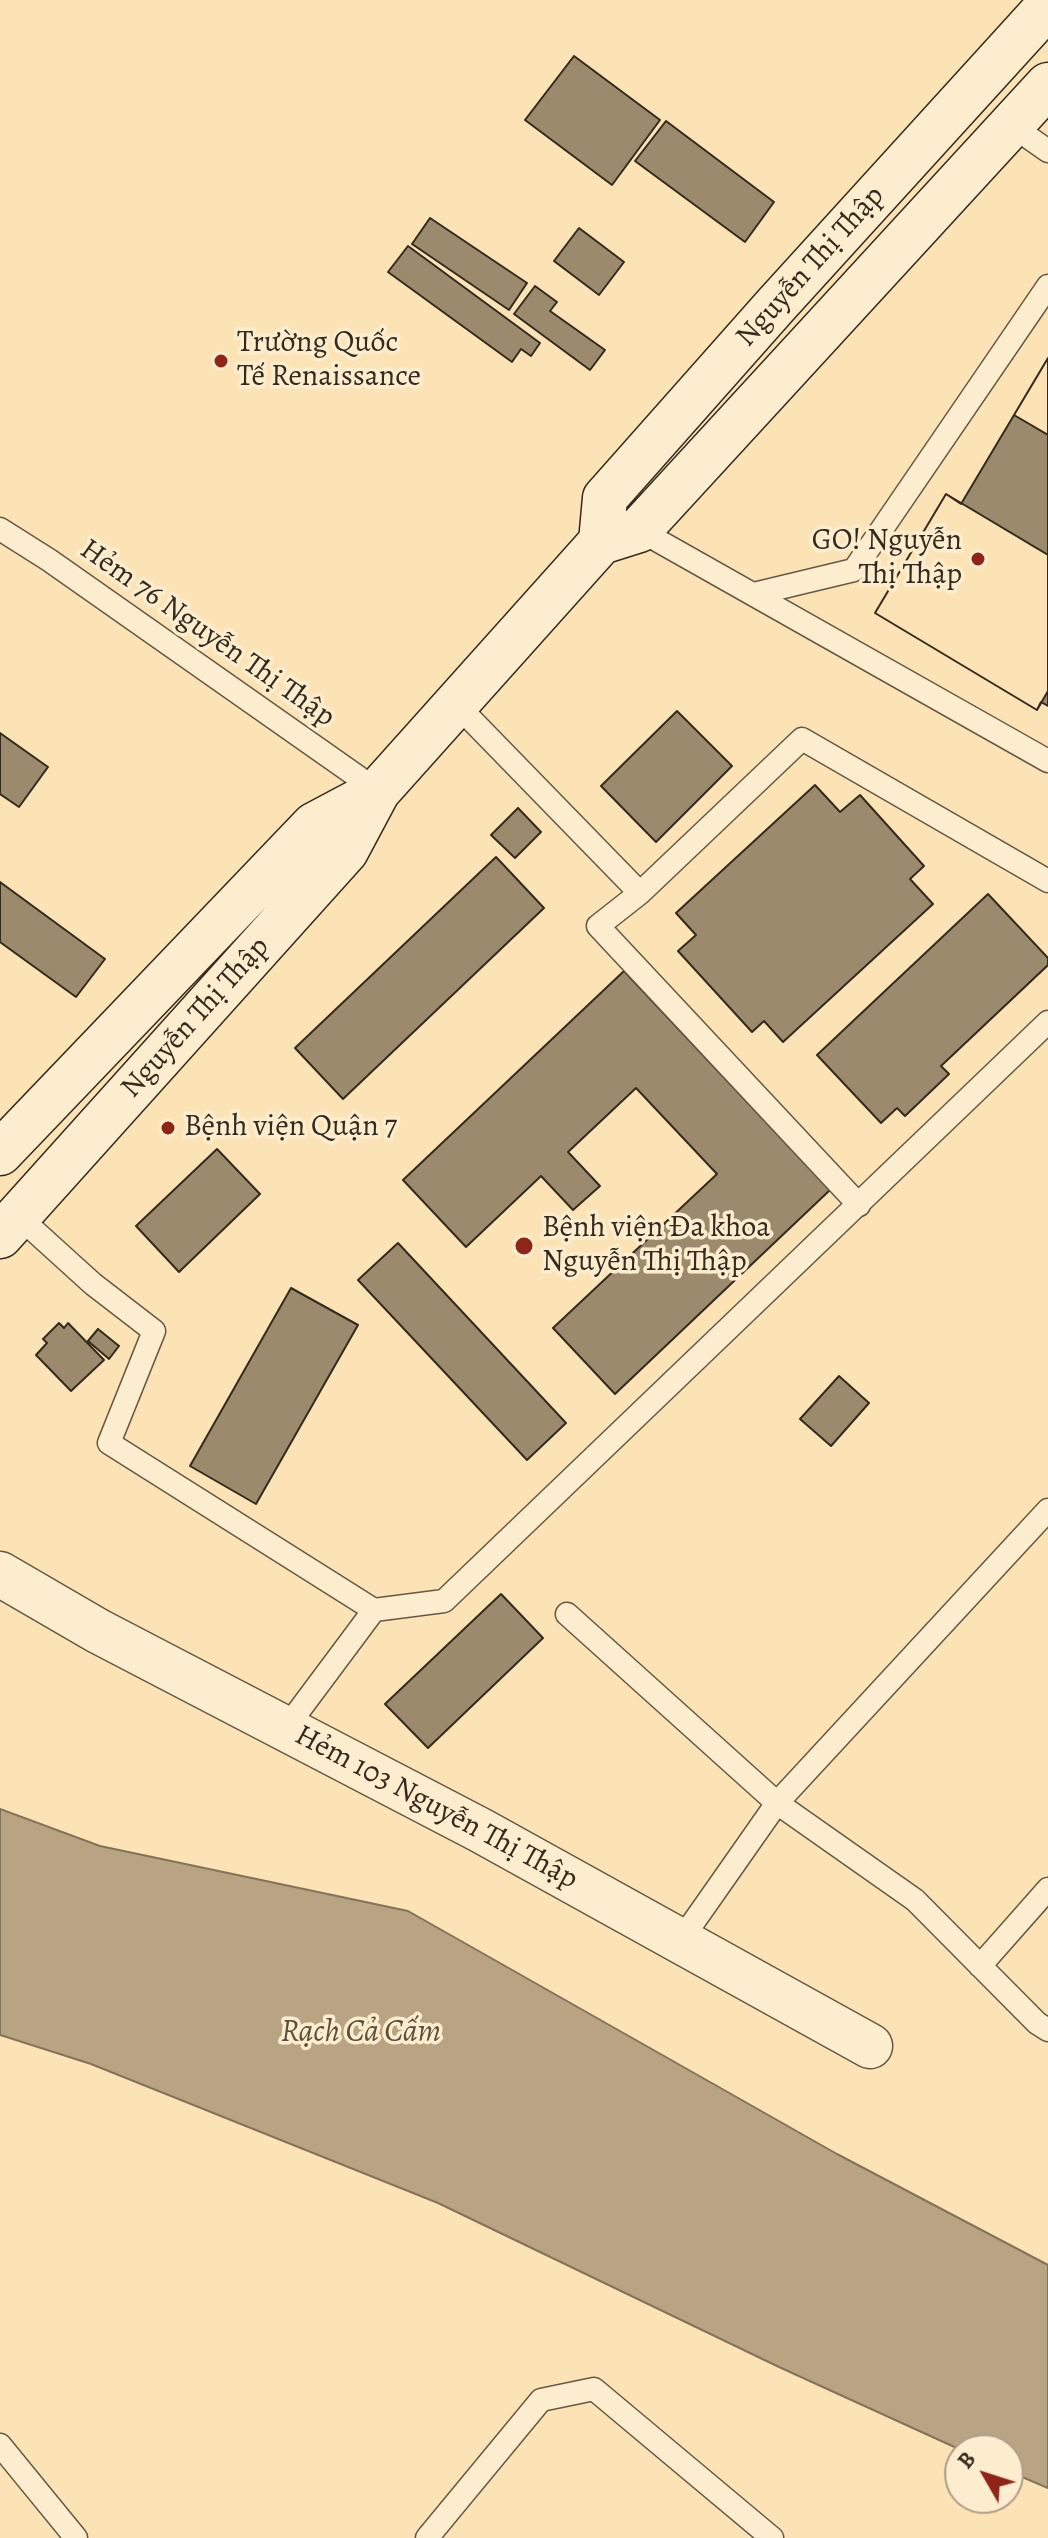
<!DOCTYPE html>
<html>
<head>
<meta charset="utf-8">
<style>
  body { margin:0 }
  #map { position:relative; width:1048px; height:2538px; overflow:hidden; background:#fce3b5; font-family:Alegreya,serif }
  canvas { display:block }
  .north { position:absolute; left:944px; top:2434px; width:80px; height:80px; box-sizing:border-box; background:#fdedcf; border:2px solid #ad9f88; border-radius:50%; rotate:309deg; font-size:22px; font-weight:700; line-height:32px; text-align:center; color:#342a1e }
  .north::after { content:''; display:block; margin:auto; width:28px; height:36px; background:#8f2418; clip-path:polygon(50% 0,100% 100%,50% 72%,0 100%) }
</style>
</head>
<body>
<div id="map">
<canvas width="1048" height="2538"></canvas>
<div class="north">B</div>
</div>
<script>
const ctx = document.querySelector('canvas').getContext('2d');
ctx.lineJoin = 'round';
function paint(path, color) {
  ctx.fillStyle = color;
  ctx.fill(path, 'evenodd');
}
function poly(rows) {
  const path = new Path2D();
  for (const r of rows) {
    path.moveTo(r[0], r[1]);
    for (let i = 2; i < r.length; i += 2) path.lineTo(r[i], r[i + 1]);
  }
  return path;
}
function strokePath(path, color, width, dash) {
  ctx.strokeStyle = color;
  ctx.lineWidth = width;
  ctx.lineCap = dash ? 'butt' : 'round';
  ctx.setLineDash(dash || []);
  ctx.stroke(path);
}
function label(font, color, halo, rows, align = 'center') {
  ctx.font = font + ' Alegreya,serif';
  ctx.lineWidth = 7;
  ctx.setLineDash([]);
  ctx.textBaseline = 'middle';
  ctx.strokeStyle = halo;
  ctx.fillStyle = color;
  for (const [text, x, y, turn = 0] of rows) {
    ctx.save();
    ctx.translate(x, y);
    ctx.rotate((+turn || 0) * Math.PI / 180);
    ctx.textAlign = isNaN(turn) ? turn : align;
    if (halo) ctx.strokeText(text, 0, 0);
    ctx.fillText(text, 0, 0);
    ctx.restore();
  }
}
const water = poly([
  [0,1809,100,1846,408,1911,837,2154,1048,2265,1048,2488,1008,2471,1008,2450,961,2450,779,2367,438,2203,91,2064,0,2035,0,1809]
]);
const building = poly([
  [574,56,660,120,612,185,525,120,574,56],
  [666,121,774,202,745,242,635,161,666,121],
  [430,218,527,283,509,310,412,244,430,218],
  [579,228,624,262,599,295,554,261,579,228],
  [408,246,540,343,531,356,521,349,512,362,388,272,408,246],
  [535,286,557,302,550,311,605,350,590,370,514,314,535,286],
  [1048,358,1048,435,1014,415,1048,358],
  [1048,358,1048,706,1041,702,1037,710,875,613,946,494,961,504,1048,358],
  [946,494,1048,555,1048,691,1037,710,875,613,946,494],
  [677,711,732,766,656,842,601,786,677,711],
  [0,733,48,767,19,807,0,794,0,733],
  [815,785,840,812,860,795,924,866,910,879,933,904,783,1042,764,1021,752,1032,678,951,696,935,676,913,815,785],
  [518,808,541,832,515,858,491,835,518,808],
  [496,857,544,908,343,1099,295,1048,496,857],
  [0,882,105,959,76,997,0,942,0,882],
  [988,894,1048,958,1048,965,941,1066,949,1074,905,1116,897,1108,881,1123,817,1055,988,894],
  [624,971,830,1190,615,1394,553,1328,717,1174,636,1088,568,1152,600,1186,573,1210,541,1176,466,1247,403,1180,624,971],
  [217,1149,260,1194,179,1272,136,1226,217,1149],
  [398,1243,566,1423,527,1460,358,1280,398,1243],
  [291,1288,358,1325,256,1504,190,1466,291,1288],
  [59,1323,64,1328,68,1323,104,1360,71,1391,36,1355,47,1343,43,1339,59,1323],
  [98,1329,119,1346,109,1359,88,1341,98,1329],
  [839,1376,869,1403,831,1446,800,1419,839,1376],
  [501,1594,543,1638,428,1748,385,1704,501,1594]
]);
const lane = poly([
  [1011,125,1048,151],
  [0,529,49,560,378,791],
  [639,530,1048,761],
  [754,594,854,570,1048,286],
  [456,704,640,893],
  [859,1205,598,926,640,893,802,739,1048,881],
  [18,1216,93,1284,154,1331,109,1443,374,1610,444,1601,1048,1022],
  [567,1614,777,1803,915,1900,1037,2023,1048,2030],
  [286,1728,374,1610],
  [681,1940,777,1803,1048,1510],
  [980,1966,1048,1889],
  [0,2445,76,2538],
  [427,2538,541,2400,594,2389,772,2538]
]);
const street = poly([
  [0,1574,98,1631,480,1830,870,2046]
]);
const secondary = poly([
  [601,542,605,498,776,305,1048,6],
  [0,1153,314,825,378,791],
  [0,1236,346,851,378,791,601,542,639,530,1048,85]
]);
const markers = [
  [221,361,8,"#8f2418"],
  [978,559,8,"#8f2418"],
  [168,1128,8,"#8f2418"],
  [524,1246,10,"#8f2418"]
];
const streetNames = [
  ["Nguyễn Thị Thập",811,267,-48],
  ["Hẻm 76 Nguyễn Thị Thập",207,634,35],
  ["Nguyễn Thị Thập",196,1018,-48],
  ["Hẻm 103 Nguyễn Thị Thập",436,1808,28]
];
const poiNames = [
  ["Trường Quốc",237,344],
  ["Tế Renaissance",237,378],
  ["GO! Nguyễn",962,542,"right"],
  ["Thị Thập",962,576,"right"],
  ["Bệnh viện Quận 7",184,1128],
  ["Bệnh viện Đa khoa",542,1229],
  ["Nguyễn Thị Thập",542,1263]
];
const waterNames = [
  ["Rạch Cả Cấm",361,2033]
];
paint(water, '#b8a482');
strokePath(water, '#83735a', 2);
paint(building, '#9c8a6d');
strokePath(building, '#342a1e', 2);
strokePath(lane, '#665844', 25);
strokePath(street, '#665844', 47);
strokePath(secondary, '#342a1e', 47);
strokePath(lane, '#fdedcf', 22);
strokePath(street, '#fdedcf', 44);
strokePath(secondary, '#fdedcf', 44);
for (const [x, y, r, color] of markers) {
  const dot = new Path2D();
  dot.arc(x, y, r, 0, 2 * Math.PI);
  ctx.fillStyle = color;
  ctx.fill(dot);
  strokePath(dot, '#fdedcf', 3);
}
label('30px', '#342a1e', '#fdedcf', streetNames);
label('30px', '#342a1e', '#fdedcf', poiNames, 'left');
label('italic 32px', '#5c4f3c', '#fdedcf', waterNames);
</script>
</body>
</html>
